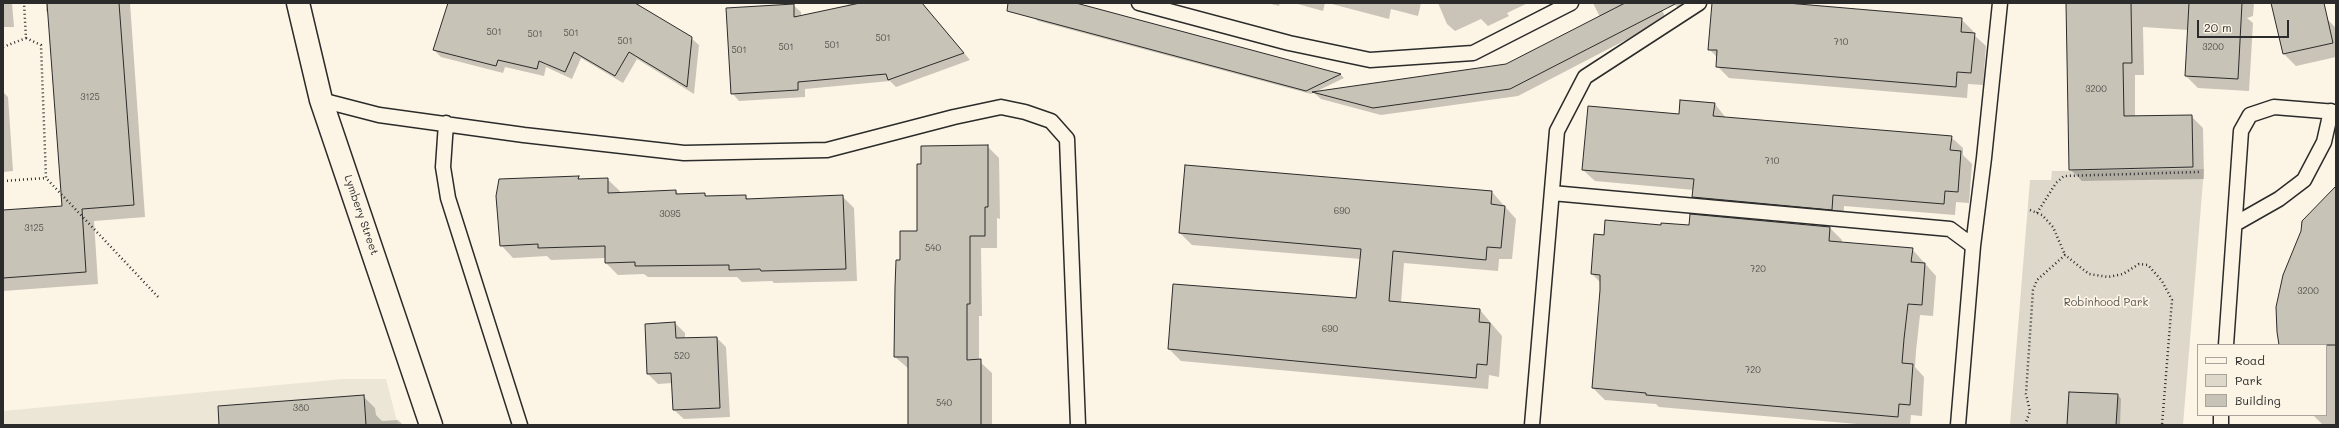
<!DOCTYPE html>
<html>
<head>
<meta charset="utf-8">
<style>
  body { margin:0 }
  #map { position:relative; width:2339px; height:428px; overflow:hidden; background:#fcf5e5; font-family:Mali,sans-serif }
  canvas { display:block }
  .frame { position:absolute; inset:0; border:4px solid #2b2b2b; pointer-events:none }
  .legend { position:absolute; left:2197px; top:344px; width:130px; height:72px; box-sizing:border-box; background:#fcf5e5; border:1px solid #a8a49b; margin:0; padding:5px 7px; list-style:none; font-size:12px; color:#2b2b2b }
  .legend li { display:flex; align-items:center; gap:8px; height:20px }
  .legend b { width:20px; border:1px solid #a8a49b }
  .scale { position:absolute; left:2197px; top:20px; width:92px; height:18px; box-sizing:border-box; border:2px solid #2b2b2b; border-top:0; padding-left:5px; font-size:12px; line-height:14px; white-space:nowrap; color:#2b2b2b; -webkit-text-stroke:3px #fcf5e5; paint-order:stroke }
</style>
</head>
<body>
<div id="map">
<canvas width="2339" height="428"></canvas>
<div class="frame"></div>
<ul class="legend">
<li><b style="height:5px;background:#fcf5e5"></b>Road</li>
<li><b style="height:11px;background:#ded8ca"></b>Park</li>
<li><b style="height:11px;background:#c8c3b7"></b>Building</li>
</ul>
<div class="scale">20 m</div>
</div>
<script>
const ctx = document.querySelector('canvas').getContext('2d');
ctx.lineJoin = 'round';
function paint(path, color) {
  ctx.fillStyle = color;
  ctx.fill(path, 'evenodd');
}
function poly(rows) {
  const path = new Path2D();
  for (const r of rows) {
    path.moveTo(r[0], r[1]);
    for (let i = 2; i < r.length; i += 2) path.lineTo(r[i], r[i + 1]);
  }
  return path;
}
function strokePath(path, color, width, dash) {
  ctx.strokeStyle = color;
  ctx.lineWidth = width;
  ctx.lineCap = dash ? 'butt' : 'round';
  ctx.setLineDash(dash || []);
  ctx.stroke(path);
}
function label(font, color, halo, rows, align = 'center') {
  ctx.font = font + ' Mali,sans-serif';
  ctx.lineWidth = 3.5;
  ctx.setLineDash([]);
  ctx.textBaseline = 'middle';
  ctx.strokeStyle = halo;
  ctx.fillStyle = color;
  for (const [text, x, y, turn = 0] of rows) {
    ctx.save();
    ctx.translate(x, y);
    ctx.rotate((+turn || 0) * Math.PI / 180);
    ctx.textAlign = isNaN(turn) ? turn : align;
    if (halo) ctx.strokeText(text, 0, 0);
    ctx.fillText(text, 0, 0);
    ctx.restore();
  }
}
const built = poly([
  [343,379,386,379,398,425,3,425,3,411]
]);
const green = poly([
  [2204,169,2183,425,2010,425,2030,180,2051,180,2052,171]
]);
const shadow = poly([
  [3,3,12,3,14,27,3,27],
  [46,3,130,3,145,217,94,221,98,284,3,291,3,211,63,207,49,14,46,11],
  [449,3,633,3,691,38,699,45,694,94,637,59,623,83,581,58,572,79,546,67,544,76,505,67,503,73,441,57,434,50],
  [852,3,922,3,970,60,896,87,890,81,805,89,805,97,739,101,732,93,793,5,801,12,801,16,838,9],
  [999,3,1072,3,1341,75,1344,78,1311,94,1038,21,1034,18,1037,8],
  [1267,3,1280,3,1279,6],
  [1294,3,1325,3,1323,11],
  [1328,3,1421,3,1418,16,1391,9,1389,19],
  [1438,3,1528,3,1507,13,1509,16,1488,26,1481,19,1455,31,1447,24],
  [1593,3,1622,3,1623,5,1627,3,1659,3,1666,19,1518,96,1381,115,1321,99,1314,93,1506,65,1600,17],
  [1674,3,1677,4,1687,3,1678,8],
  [1713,3,1777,3,1961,19,1973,31,1973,34,1986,46,1983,85,1968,84,1967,98,1729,78,1717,66,1718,58,1709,49],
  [2096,3,2254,3,2253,16,2247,18,2253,23,2249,91,2198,88,2186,76,2189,30,2143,27,2144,75,2135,75,2135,117,2191,116,2203,128,2204,179,2082,181,2070,169],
  [2275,14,2327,19,2336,28,2336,57,2296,66,2284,54],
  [3,92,8,97,13,171,3,172],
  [1715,104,1726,118,1951,137,1963,148,1963,155,1972,164,1969,203,1956,202,1955,215,1844,206,1843,221,1705,209,1693,197,1694,190,1595,181,1583,170,1680,115],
  [987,146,999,158,1000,219,997,218,997,248,981,248,982,316,979,316,979,361,992,373,992,425,908,425,909,369,895,357,901,261,918,232],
  [578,177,581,180,607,179,620,191,620,194,676,191,679,195,704,194,707,197,745,196,749,200,842,196,854,208,857,281,774,283,772,281,742,282,737,277,648,277,644,274,618,275,606,263,606,258,551,260,547,256,513,258,501,245],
  [2336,191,2336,425,2323,425,2313,415,2326,415,2326,345,2280,345,2302,231],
  [1492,192,1516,219,1512,259,1499,259,1498,271,1404,263,1401,303,1480,310,1502,336,1499,377,1489,375,1488,389,1181,361,1169,349,1357,299,1361,259,1192,245,1180,233],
  [1691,215,1830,228,1842,240,1842,243,1912,249,1936,276,1933,316,1920,315,1916,351,1915,367,1924,377,1922,416,1911,415,1910,425,1869,425,1659,407,1656,404,1605,400,1593,388,1601,283,1592,274,1605,236,1662,226,1689,226],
  [675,323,685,333,685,339,717,338,726,347,730,417,684,419,674,410,673,383,658,384,648,374,646,325],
  [2118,395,2121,399,2120,425,2068,425],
  [363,396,375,408,376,415,382,421,398,420,403,425,225,425]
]);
const building = poly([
  [47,3,119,3,134,205,82,209,86,272,3,278,3,210,62,206,47,3],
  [448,3,635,3,692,37,687,87,629,52,615,76,574,52,565,72,539,61,537,69,498,60,496,66,433,50,448,3],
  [860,3,922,3,964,53,888,80,886,74,798,82,798,90,731,94,726,8,794,4,794,17,860,3],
  [1008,3,1076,3,1341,74,1306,91,1007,11,1008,3],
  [1625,3,1677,3,1510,89,1373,108,1312,92,1506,64,1625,3],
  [1712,3,1787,3,1962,18,1961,32,1975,33,1971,73,1957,72,1956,87,1716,67,1717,50,1708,50,1712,3],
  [2066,3,2131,3,2132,63,2123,63,2124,116,2192,115,2193,167,2069,170,2066,3],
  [2189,3,2242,3,2238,79,2185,76,2189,3],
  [2271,3,2324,3,2333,43,2283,54,2271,3],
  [1680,100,1715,103,1713,116,1952,136,1950,150,1961,151,1958,192,1945,191,1944,204,1833,195,1832,210,1692,197,1694,179,1582,170,1588,106,1679,114,1680,100],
  [988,145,988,207,985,207,985,236,970,236,970,304,967,304,967,360,981,359,981,425,908,425,908,357,894,357,895,287,896,260,900,260,900,231,917,231,917,164,921,164,921,146,988,145],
  [1185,165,1492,191,1491,204,1505,206,1501,248,1487,247,1486,260,1393,251,1389,301,1480,309,1479,322,1490,323,1487,365,1477,364,1476,378,1168,349,1173,284,1356,298,1361,249,1179,233,1185,165],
  [579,176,578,179,608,178,608,193,676,190,676,194,705,193,705,196,746,195,746,199,843,195,846,269,761,271,760,269,729,270,729,265,635,266,635,262,605,263,605,246,538,248,538,244,500,246,496,196,499,179,579,176],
  [2336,186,2336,345,2279,345,2277,332,2276,307,2283,275,2301,231,2302,221,2336,186],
  [1690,214,1830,227,1829,241,1913,248,1911,262,1925,263,1922,305,1908,304,1904,339,1902,363,1913,364,1910,405,1899,404,1898,417,1646,395,1646,393,1592,388,1600,290,1600,275,1591,274,1594,234,1604,235,1605,220,1661,225,1661,223,1689,225,1690,214],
  [675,322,676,338,717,337,720,408,673,410,671,373,647,374,645,324,675,322],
  [2069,392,2118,394,2116,425,2067,425,2069,392],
  [364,395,366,425,219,425,218,406,364,395]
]);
const path = poly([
  [26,38,41,45,46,178,160,299],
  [3,47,26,38,24,3],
  [3,181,46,178],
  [2030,210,2042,215,2053,227,2065,255],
  [2037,213,2056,183,2064,176,2199,172],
  [2025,425,2030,411,2026,394,2033,290,2037,280,2065,255,2089,274,2108,277,2123,274,2139,264,2148,265,2162,281,2172,300,2162,425]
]);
const service = poly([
  [1139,3,1289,43,1370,60,1473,53,1571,3],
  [321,100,379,115,524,135,684,153,827,150,954,117,1001,107,1025,112,1051,121,1067,139,1078,425],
  [446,123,443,167,448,198,520,425],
  [1552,193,1950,229,1973,246,1958,425],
  [2235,224,2279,199,2304,180,2324,142,2331,111],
  [1973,246,1984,158,2000,3],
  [2226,345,2241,131,2250,115,2274,107,2336,112],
  [1532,425,1557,131,1585,77,1699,3],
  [2221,425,2221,415]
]);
const tertiary = poly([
  [298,3,321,100,431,425]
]);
const numberNames = [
  ["501",494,32],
  ["501",571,33],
  ["501",535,34],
  ["501",883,38],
  ["501",625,41],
  ["710",1841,42],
  ["501",832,45],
  ["501",786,47],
  ["3200",2213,47],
  ["501",739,50],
  ["3200",2096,89],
  ["3125",90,97],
  ["710",1772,161],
  ["690",1342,211],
  ["3095",670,214],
  ["3125",34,228],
  ["540",933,248],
  ["720",1758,269],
  ["3200",2308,291],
  ["690",1330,329],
  ["520",682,356],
  ["720",1753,370],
  ["540",944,403],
  ["380",301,408]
];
const streetNames = [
  ["Lymbery Street",361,215,71]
];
const parkNames = [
  ["Robinhood Park",2106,303]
];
paint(built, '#ece6d7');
paint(green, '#ded8ca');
paint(shadow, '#0003');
paint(building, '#c8c3b7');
strokePath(building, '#2b2b2b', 1);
strokePath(service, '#2b2b2b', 17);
strokePath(tertiary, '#2b2b2b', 25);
strokePath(path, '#2b2b2b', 2.5, [1, 3]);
strokePath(service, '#fcf5e5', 14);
strokePath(tertiary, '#fcf5e5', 22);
label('9px', '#52514e', null, numberNames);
label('11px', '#2b2b2b', '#fcf5e5', streetNames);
label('11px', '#585653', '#fcf5e5', parkNames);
</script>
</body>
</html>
